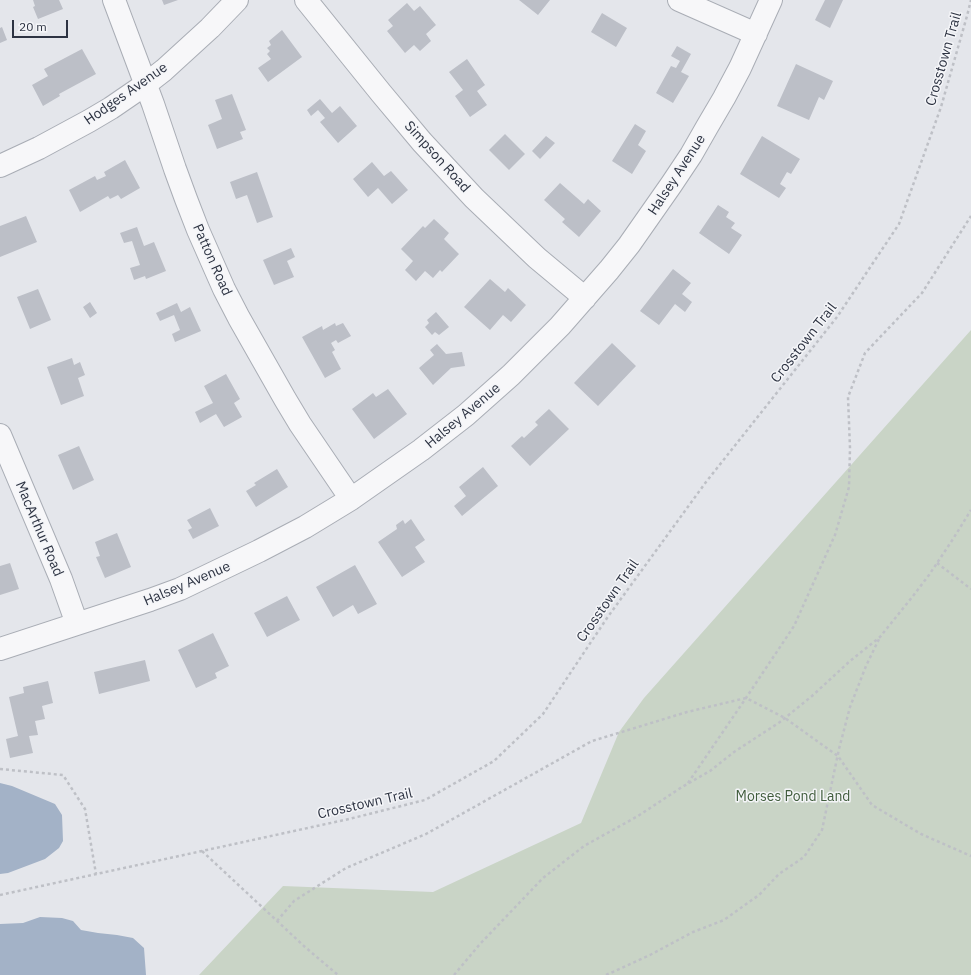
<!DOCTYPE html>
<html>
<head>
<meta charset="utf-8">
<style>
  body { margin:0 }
  #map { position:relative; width:971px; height:975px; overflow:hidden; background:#e4e6eb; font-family:"IBM Plex Sans",sans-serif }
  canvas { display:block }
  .scale { position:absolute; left:12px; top:20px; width:56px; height:18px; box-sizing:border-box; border:2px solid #2d3342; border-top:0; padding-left:5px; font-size:12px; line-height:14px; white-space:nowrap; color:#2d3342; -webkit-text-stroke:3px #f4f5f8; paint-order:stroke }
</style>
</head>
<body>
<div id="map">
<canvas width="971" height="975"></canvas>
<div class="scale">20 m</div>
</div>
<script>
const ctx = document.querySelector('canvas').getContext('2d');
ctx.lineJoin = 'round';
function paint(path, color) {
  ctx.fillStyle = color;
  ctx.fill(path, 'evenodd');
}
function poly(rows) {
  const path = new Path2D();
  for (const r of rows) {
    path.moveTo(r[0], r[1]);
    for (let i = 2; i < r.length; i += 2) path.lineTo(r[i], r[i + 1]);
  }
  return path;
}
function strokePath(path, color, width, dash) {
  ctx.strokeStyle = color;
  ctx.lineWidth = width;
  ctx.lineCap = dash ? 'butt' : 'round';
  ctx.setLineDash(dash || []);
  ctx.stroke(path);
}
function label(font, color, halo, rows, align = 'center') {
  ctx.font = font + ' "IBM Plex Sans",sans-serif';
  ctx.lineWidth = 3;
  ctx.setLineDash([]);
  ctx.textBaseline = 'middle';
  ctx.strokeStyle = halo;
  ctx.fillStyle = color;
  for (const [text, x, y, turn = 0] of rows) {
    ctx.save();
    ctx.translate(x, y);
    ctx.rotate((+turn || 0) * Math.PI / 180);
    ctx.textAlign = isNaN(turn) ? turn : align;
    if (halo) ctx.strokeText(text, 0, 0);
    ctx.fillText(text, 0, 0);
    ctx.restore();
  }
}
const green = poly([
  [971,330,971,975,199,975,283,886,433,892,581,823,619,732,644,698]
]);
const water = poly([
  [0,783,12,786,55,804,62,815,63,841,59,848,45,859,8,873,0,874],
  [40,917,62,918,73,921,81,930,98,933,117,935,133,938,144,948,146,975,0,975,0,924,23,923]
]);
const building = poly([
  [33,0,59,0,63,9,38,19,33,7,35,6],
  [162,0,178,0,164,5],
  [519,0,550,0,538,15],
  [825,0,843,0,830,28,815,20],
  [407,3,414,11,420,6,436,25,426,34,431,41,420,51,414,45,405,53,387,31,393,26,388,20],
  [602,13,627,28,616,47,591,32],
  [2,27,7,40,0,43,0,28],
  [282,30,302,57,268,82,258,68,271,59,267,54,270,51,267,48,271,45,269,41],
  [677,46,691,54,681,72,689,76,673,103,656,93,671,66,676,68,680,61,671,56],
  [82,49,96,74,59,94,60,96,43,106,32,85,48,76,44,69],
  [467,59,485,85,477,91,487,105,470,117,455,96,463,90,449,72],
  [796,64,833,81,824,100,819,97,809,120,777,106],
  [232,94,246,130,240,132,243,139,217,149,208,125,222,119,215,100],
  [320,99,332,113,340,106,357,126,338,143,320,122,325,118,318,110,311,116,307,110],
  [635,124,646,131,638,145,646,151,632,174,612,161],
  [505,134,525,154,509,170,489,150],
  [546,136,555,143,540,159,532,151],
  [762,136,800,159,791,174,787,172,780,184,786,188,779,198,740,174],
  [125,160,140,188,121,199,118,195,110,199,108,196,80,212,69,190,95,176,97,180,106,176,104,172],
  [372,162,384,176,391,171,408,190,392,204,378,188,368,197,353,179],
  [257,172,273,217,257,223,247,195,236,199,230,182],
  [560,183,584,204,588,199,601,211,579,237,562,222,565,219,544,200],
  [718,205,729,212,726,217,735,223,731,228,742,235,729,254,699,233],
  [26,216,37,242,0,257,0,226],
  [434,219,449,233,444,239,459,254,442,272,440,270,433,278,425,271,416,281,405,270,413,261,401,249,423,226,425,228],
  [137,227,144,246,154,242,166,271,146,279,145,276,134,280,130,268,140,265,132,241,124,243,120,233],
  [291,248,295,257,287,261,294,277,274,285,263,260],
  [673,269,691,283,682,294,692,302,685,312,675,304,659,325,640,311],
  [490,279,505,292,508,288,526,305,511,322,503,315,490,330,464,307],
  [38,289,51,320,30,329,17,297],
  [90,302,97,313,90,318,83,307],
  [177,303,181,312,190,307,201,331,175,342,172,334,180,330,174,315,160,321,156,313],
  [436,312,449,327,439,335,435,332,432,335,425,327,429,323,427,320],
  [335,323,336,326,343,323,351,336,338,343,336,340,331,343,335,350,332,352,341,369,325,378,302,337,322,326,323,330],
  [612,343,636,366,598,406,574,383],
  [437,344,446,354,462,352,465,366,451,368,433,385,419,368,434,355,430,350],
  [72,358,74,365,80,362,85,375,78,378,84,396,61,405,47,367],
  [226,374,240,399,234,403,242,417,224,427,216,414,200,423,195,412,213,403,204,386],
  [388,389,407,414,374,439,352,409,373,393,376,397],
  [549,409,569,429,530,466,511,446,522,436,524,438,538,425,535,422],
  [79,446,94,480,73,490,58,455],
  [483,467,498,486,462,516,454,506,466,496,459,487],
  [277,469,288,487,256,507,246,491,256,485,254,483],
  [210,508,219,526,193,539,188,530,192,528,187,520],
  [411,519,425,540,415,547,425,562,402,577,378,542,397,529,396,525,403,520,405,524],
  [117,533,131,567,105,578,96,557,100,556,95,542],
  [10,563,19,589,0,595,0,566],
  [355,565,377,604,358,614,353,605,333,617,316,587],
  [287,596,300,620,267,637,254,613],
  [213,633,229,666,215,673,217,678,196,688,178,650],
  [145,660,150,681,99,694,94,672],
  [48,681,53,703,42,706,45,719,35,721,38,735,29,736,33,753,10,758,6,739,18,736,9,697,24,693,23,687]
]);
const path = poly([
  [937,563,971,589],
  [0,769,63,775,85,809,96,874],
  [688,783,746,698,794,626,835,535,849,487,850,448,848,397,865,353,922,293,971,216],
  [202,851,305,947,338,975],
  [0,895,349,819,425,800,494,761,543,714,607,618,706,482,837,317,899,224,941,107,967,16,971,0],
  [277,921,294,901,346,868,426,834,592,741,687,712,746,698,785,718,838,756,872,805,921,834,971,856],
  [454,975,480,944,543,878,584,846,638,816,682,787,710,771,734,752,780,722,812,696,850,661,880,637,913,596,929,575,953,539,971,510],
  [606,975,650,955,693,932,724,920,759,895,779,874,804,857,822,830,839,749,850,707,866,666,879,639]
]);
const street = poly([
  [114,0,153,104,175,169,186,199,198,230,224,289,239,318,285,399,300,424,351,499],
  [306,0,381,93,422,142,474,198,537,258,585,298],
  [679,0,756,34],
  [0,166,39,148,89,121,111,108,146,84,164,70,210,28,237,0],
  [0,435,61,579,77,624],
  [0,649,150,600,180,589,259,551,305,527,351,499,421,450,466,415,511,375,560,326,609,270,629,245,671,185,691,155,707,127,724,98,740,68,771,0]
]);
const streetNames = [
  ["Crosstown Trail",944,59,-74],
  ["Hodges Avenue",126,94,-35],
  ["Simpson Road",437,157,48],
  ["Halsey Avenue",677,175,-57],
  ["Patton Road",212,260,66],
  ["Crosstown Trail",804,343,-52],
  ["Halsey Avenue",463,416,-40],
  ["MacArthur Road",39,529,67],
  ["Halsey Avenue",187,584,-23],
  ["Crosstown Trail",608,601,-55],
  ["Crosstown Trail",365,804,-13]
];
const parkNames = [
  ["Morses Pond Land",793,797]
];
paint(green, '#c9d4c6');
paint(water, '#a3b2c7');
paint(building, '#bcbfc7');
strokePath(street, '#a9adb5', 24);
strokePath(path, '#bec0c6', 2.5, [3, 3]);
strokePath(street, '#f7f7f9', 22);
label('14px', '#2d3342', '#f4f5f8', streetNames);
label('14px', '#405c3c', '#f4f5f8', parkNames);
</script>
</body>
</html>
